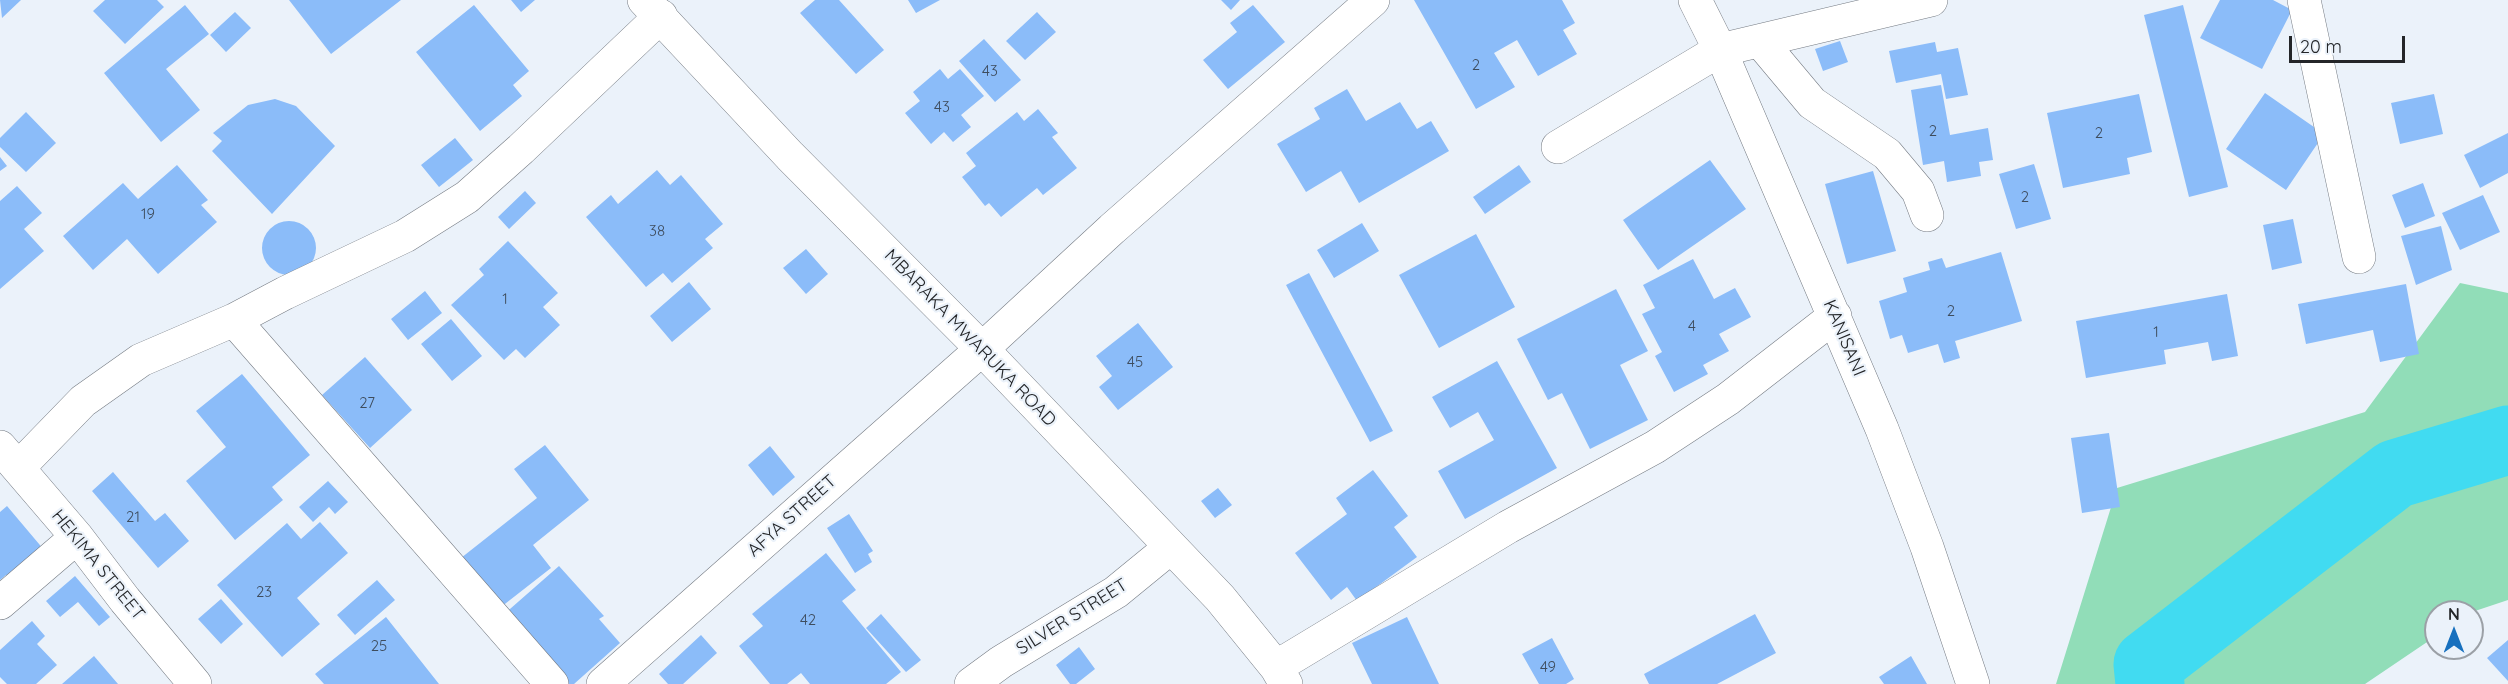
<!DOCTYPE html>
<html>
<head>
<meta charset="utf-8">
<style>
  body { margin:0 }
  #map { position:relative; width:2508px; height:684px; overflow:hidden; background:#ebf2fa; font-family:Quicksand,sans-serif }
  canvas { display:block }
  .north { position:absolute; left:2424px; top:600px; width:60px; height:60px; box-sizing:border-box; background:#ebf2fa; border:2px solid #9ba0a6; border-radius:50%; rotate:0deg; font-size:16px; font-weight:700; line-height:24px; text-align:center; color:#242629 }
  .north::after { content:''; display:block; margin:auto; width:21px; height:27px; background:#1770be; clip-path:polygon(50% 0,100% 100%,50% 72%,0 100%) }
  .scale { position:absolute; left:2289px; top:36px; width:116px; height:27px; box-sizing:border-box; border:3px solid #242629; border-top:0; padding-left:8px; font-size:18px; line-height:21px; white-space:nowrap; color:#242629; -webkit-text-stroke:4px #ebf2fa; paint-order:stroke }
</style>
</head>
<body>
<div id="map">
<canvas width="2508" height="684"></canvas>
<div class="north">N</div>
<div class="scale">20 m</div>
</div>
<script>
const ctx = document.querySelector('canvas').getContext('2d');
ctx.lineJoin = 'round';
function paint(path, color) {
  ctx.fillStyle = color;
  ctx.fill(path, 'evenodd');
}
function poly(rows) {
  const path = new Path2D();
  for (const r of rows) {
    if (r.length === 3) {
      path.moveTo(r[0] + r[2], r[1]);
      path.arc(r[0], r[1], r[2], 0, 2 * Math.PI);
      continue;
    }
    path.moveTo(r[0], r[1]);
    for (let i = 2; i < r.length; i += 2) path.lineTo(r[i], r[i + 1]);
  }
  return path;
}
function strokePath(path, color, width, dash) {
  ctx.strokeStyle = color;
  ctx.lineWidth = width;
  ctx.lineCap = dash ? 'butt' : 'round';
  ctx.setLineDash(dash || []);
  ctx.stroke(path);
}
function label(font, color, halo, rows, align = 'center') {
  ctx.font = font + ' Quicksand,sans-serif';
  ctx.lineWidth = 4.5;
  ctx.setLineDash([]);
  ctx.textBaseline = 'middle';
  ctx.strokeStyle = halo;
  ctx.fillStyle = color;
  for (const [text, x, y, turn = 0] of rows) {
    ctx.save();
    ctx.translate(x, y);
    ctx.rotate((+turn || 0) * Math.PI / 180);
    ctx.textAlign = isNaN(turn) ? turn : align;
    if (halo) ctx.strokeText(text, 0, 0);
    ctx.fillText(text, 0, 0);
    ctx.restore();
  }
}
const green = poly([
  [2460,283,2508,293,2508,600,2472,612,2436,612,2436,636,2365,684,2056,684,2117,488,2365,412]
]);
const river = poly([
  [2150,684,2148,664,2395,474,2508,440]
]);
const building = poly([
  [0,0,21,0,2,18],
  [105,0,157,0,164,7,125,44,93,11],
  [289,0,401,0,331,54],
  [511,0,535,0,521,12],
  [815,0,839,0,884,50,856,74,800,13],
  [908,0,940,0,916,13],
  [1221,0,1240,0,1231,10],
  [1414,0,1562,0,1575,23,1563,30,1577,54,1538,76,1517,40,1494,53,1515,87,1476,109],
  [2220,0,2273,0,2292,10,2262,69,2200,38],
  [185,5,209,34,166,69,200,110,161,142,104,73],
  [474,5,529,71,513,85,522,96,480,131,416,52],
  [1253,5,1285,42,1228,89,1203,60,1237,32,1230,23],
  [2183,5,2228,187,2189,197,2144,15],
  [235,12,251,28,226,52,210,35],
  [1037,12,1056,32,1025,60,1006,41],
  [984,39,1021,80,995,102,959,61],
  [1840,41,1848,62,1823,71,1815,49],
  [1935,42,1937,52,1958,48,1968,95,1946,99,1941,74,1896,83,1889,51],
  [940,69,948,79,960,69,984,96,961,115,971,127,953,142,944,132,931,144,905,113,920,101,913,92],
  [1941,85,1950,135,1988,128,1993,160,1979,162,1981,176,1947,182,1944,161,1923,165,1911,90],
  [1347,89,1366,121,1400,102,1417,129,1431,121,1449,151,1359,203,1341,171,1306,192,1277,144,1320,119,1314,108],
  [2265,93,2324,134,2286,190,2226,149],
  [2139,94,2152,152,2127,158,2130,174,2063,188,2047,113],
  [2434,94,2443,134,2400,144,2391,103],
  [275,99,296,106,335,146,272,214,212,151,222,141,213,133,248,105],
  [1038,109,1058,133,1052,137,1077,168,1043,195,1037,188,1001,217,989,203,985,206,962,177,976,166,966,153,1017,112,1024,121],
  [26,112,56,143,26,172,0,147,0,138],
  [2508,133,2508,173,2480,188,2464,155],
  [455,138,473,160,439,187,421,165],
  [0,157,7,166,0,171],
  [1710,160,1746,209,1658,270,1623,220],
  [2034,164,2051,219,2016,229,1999,174],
  [177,165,208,200,201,205,217,222,158,274,127,239,93,270,63,236,123,183,138,199],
  [1519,165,1531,182,1485,214,1473,197],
  [657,170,670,185,681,175,723,224,705,239,713,248,672,283,663,273,646,287,586,217,611,195,618,204],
  [1873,171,1896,251,1847,264,1825,184],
  [2423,183,2435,216,2405,228,2392,195],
  [17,186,42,213,24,229,44,251,0,289,0,201],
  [525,191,536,203,509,229,498,217],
  [2483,195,2500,232,2460,250,2442,213],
  [2293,219,2302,263,2272,270,2263,225],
  [289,248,27],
  [1362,223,1379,251,1334,278,1317,250],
  [2441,226,2452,270,2416,285,2401,236],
  [1476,234,1515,307,1439,348,1399,275],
  [508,241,558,293,543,307,560,325,525,358,516,349,504,360,451,305,484,275,479,269],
  [806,249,828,274,806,294,783,268],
  [2001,252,2022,321,1955,341,1960,358,1944,363,1938,344,1908,353,1902,335,1890,339,1879,301,1907,292,1903,278,1930,270,1928,262,1942,258,1946,268],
  [1693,259,1714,299,1735,288,1751,317,1719,334,1729,351,1703,365,1708,374,1674,392,1655,356,1662,352,1642,314,1655,308,1643,285],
  [1309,273,1393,431,1370,442,1286,285],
  [689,282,711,309,672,342,650,316],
  [2406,284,2419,354,2380,362,2373,330,2306,344,2298,304],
  [1616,289,1648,351,1620,365,1648,420,1590,449,1562,393,1548,400,1517,339],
  [425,291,442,313,408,340,391,319],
  [2227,294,2238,356,2212,361,2208,342,2164,350,2166,364,2086,378,2076,321],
  [451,319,482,356,452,381,421,344],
  [1138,323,1173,367,1118,410,1099,387,1112,376,1096,356],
  [365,357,412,410,370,448,322,395],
  [1497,361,1557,468,1465,519,1438,471,1494,440,1478,412,1450,428,1432,397],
  [242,374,310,455,272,487,283,500,235,540,186,481,226,447,196,411],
  [2109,433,2120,507,2082,513,2071,438],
  [545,445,589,500,533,545,551,568,501,607,461,558,537,498,514,469],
  [770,446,795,477,773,496,748,465],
  [1373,470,1408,516,1394,527,1417,557,1357,601,1347,587,1331,600,1295,553,1347,514,1336,498],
  [113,472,155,521,165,513,189,541,158,568,92,491],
  [328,481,348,502,335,514,329,507,313,522,299,507],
  [1218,488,1232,505,1215,518,1201,501],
  [7,506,50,557,15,585,6,575,0,580,0,512],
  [849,514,873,551,868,554,872,562,855,573,827,528],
  [320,522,348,553,297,598,320,624,282,657,217,585,287,523,301,539],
  [826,553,856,590,842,601,901,672,886,684,810,684,801,673,787,684,770,684,739,646,763,626,752,614],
  [559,566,604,616,599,619,620,643,574,684,563,684,502,616],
  [75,576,110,617,99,626,78,602,60,617,46,601],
  [377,580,395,600,355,635,337,615],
  [221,599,243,624,221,644,198,619],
  [881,614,921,660,906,672,866,628],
  [1755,614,1776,653,1717,684,1649,684,1644,674],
  [386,617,439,684,324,684,315,674],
  [1407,617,1439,684,1372,684,1352,643],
  [32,621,45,636,37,644,57,665,36,684,7,684,0,677,0,650],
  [701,635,717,653,683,684,668,684,659,674],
  [1552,638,1574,679,1566,684,1539,684,1522,654],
  [2508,640,2508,681,2487,658],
  [1079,647,1095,669,1076,684,1070,684,1056,665],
  [94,656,118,684,62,684],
  [1911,656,1927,684,1884,684,1879,677]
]);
const minor = poly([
  [644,0,790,156,982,349,1220,598,1276,667,1286,684],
  [1695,0,1720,50,1882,429,1927,547,1973,684],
  [2304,0,2359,257],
  [1760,41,1812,103,1887,154,1918,191,1927,215],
  [1558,147,1720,50,1931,0],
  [234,320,552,684],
  [0,447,77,537,125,600,195,684],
  [18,468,83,401,141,360,234,320,285,293,405,236,467,197,521,149,661,16],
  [0,603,77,537],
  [1276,667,1508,527,1655,447,1728,399,1835,316],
  [603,684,982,349,1112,229,1373,0],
  [971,684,1001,662,1116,592,1171,547]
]);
const numberNames = [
  ["2",1476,65],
  ["43",990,71],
  ["43",942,107],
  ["2",1933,131],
  ["2",2099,133],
  ["2",2025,197],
  ["19",148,214],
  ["38",657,231],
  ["1",505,299],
  ["2",1951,311],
  ["4",1692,326],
  ["1",2156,332],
  ["45",1135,362],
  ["27",367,403],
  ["21",133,517],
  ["23",264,592],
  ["42",808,620],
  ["25",379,646],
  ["49",1548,667]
];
const streetNames = [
  ["MBARAKA MWARUKA ROAD",970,338,46],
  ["KANISANI",1844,338,67],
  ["AFYA STREET",792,516,-42],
  ["HEKIMA STREET",98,565,51],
  ["SILVER STREET",1072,617,-32]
];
paint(green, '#91ddb8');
strokePath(river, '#41dbf1', 69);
paint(building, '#8bbcf9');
strokePath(minor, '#757b83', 34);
strokePath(minor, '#fff', 33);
label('15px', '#3e4c5d', null, numberNames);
label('18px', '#242629', '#ebf2fa', streetNames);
</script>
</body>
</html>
